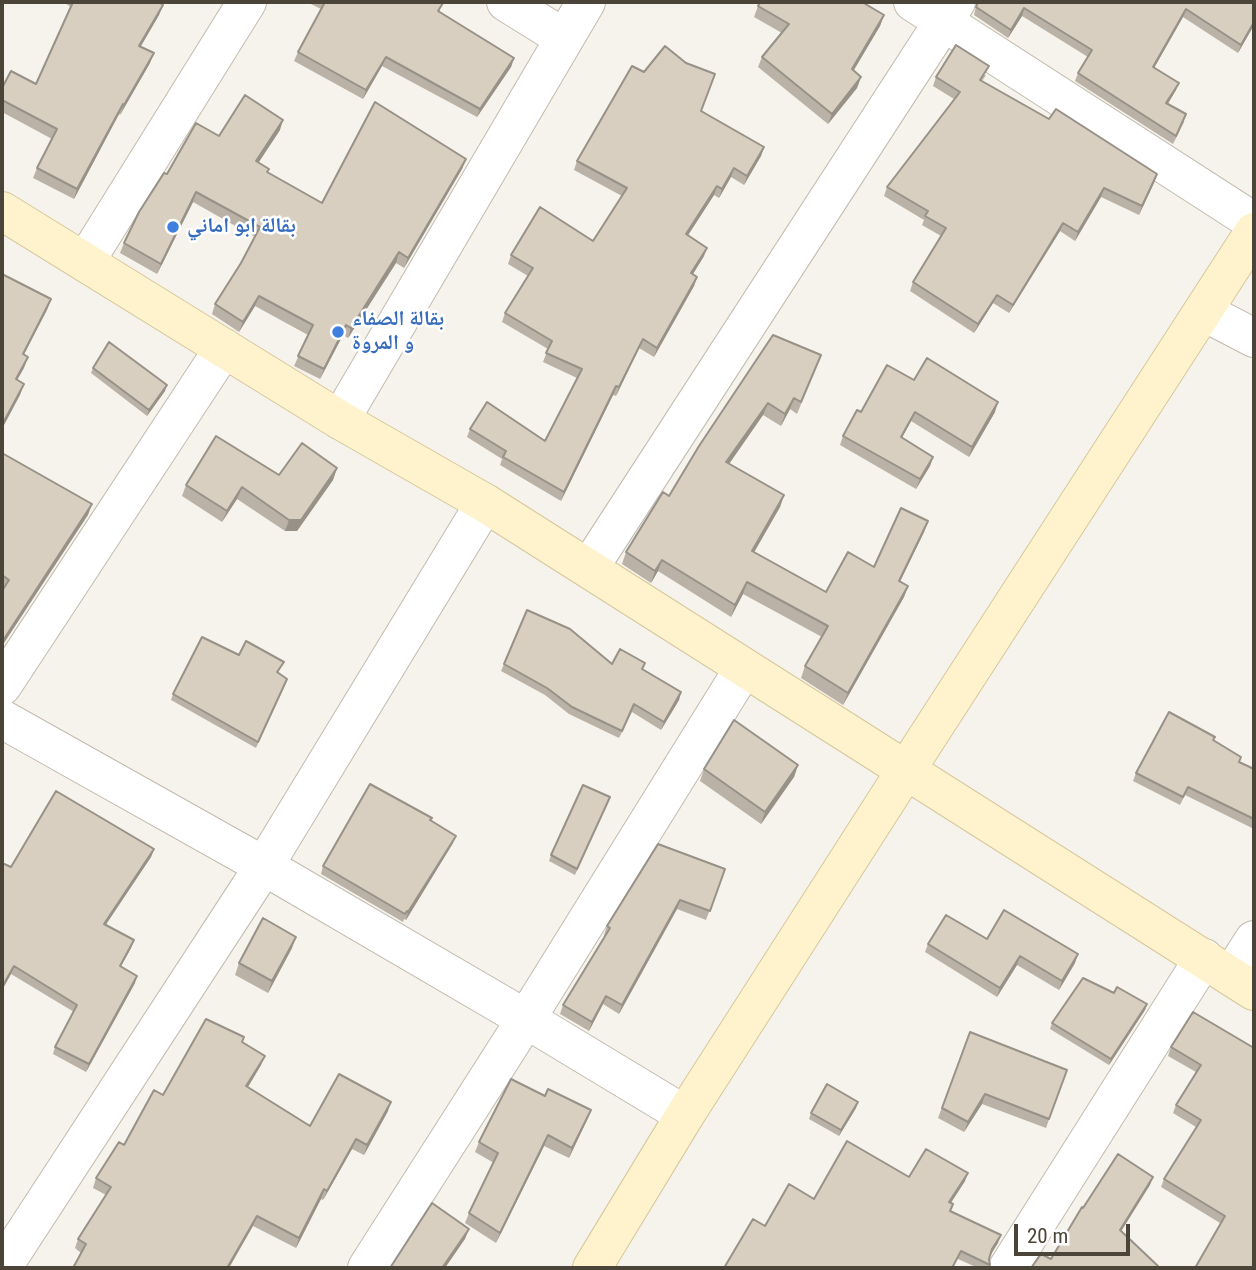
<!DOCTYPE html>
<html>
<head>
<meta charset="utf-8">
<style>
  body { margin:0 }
  #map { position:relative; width:1256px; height:1270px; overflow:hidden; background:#f6f3ec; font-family:"Roboto Condensed",sans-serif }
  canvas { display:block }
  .frame { position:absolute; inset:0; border:4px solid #4b4439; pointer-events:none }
  .scale { position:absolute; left:1014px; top:1224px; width:116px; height:32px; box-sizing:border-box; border:4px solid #4b4439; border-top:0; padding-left:9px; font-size:21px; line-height:24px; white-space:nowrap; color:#4b4439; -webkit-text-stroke:5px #fff; paint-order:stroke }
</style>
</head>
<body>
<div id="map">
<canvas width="1256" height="1270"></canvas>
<div class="frame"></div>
<div class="scale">20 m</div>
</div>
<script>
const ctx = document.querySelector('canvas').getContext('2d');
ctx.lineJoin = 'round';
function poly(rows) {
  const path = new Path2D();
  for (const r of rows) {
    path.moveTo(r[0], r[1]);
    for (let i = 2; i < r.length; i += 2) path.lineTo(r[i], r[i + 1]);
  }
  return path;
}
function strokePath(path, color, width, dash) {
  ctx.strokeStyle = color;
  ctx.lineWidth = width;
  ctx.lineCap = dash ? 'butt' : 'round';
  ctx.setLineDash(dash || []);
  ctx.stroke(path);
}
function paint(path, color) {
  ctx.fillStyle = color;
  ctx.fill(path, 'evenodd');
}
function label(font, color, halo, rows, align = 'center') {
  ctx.font = font + ' "Roboto Condensed","Noto Naskh Arabic",sans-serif';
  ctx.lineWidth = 5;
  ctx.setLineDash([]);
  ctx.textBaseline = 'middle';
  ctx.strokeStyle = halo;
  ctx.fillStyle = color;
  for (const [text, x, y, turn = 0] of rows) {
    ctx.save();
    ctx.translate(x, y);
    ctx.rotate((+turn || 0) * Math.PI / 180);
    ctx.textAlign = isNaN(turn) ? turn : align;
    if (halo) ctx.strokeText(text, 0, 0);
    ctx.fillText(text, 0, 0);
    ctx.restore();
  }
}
const street = poly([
  [506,2,564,38],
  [913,2,1254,222],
  [85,262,247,2],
  [1204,312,1254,338],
  [340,420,586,2],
  [589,568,956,2],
  [2,686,224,348],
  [2,719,264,866,526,1019,685,1115],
  [1231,976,1254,940],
  [2,1268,264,866,485,503],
  [367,1268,526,1019,744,668],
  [1008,1268,1204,958]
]);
const secondary = poly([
  [2,211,340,420,485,503,1254,991],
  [592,1268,685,1115,906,770,1254,232]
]);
const wall = poly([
  [63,2,159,2,163,5,159,15,141,46,150,63,120,115,119,114,74,199,33,178,37,168,52,139,2,112,2,88,36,84,71,7],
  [307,2,440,2,440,12,514,58,511,67,477,117,382,66,363,99,294,61,298,52,321,9],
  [977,2,1254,2,1254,25,1238,53,1183,17,1154,68,1176,90,1168,104,1184,122,1173,144,1075,81,1078,73,1088,57,1022,16,1008,38,974,15],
  [758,6,884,15,880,26,853,71,861,77,857,88,828,124,758,67,762,57,782,33,754,17],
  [986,75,982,81,1049,119,1157,174,1139,215,1101,197,1075,241,1060,231,1009,313,993,303,974,333,910,291,913,282,941,236,922,225,924,220,884,196,887,187,954,99,933,86,936,77],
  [701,111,764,147,761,156,744,185,731,177,719,198,714,195,688,235,704,256,693,274,697,277,694,286,654,357,639,348,616,396,613,395,561,501,500,465,502,459,467,437,470,429,545,441,577,378,543,362,548,349,502,322,505,313,528,276,508,264,511,255,593,241,622,196,574,170,577,161],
  [280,130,258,163,267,172,322,203,466,159,462,169,404,268,396,263,348,338,343,335,320,379,294,366,308,335,255,306,239,332,212,314,215,304,241,263,255,237,193,202,157,274,120,253,124,243,219,136],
  [821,355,797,414,790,409,781,426,763,415,729,464,784,495,780,507,754,552,826,592,874,567,928,521,924,532,900,581,908,586,904,597,843,705,801,678,805,666,822,637,743,594,731,617,658,571,651,583,622,564,626,552,669,496,699,446],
  [93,368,165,391,147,416,91,373],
  [914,380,995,412,969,457,911,421,902,438,933,457,930,466,916,489,840,445,843,436,861,412],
  [2,453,88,515,3,589,2,588],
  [337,468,333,480,297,531,285,531,237,499,222,522,182,496,186,485],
  [239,655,284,662,278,673,285,685,256,748,171,700,173,694],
  [504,664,612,664,643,670,681,692,679,700,661,730,632,712,619,738,569,714,545,695,501,671],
  [1213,741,1240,762,1254,769,1254,829,1185,795,1180,805,1133,781,1136,773],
  [798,765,794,777,761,824,700,781,704,769],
  [610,797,575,875,549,861,551,855],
  [431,821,453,843,406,920,404,919,403,922,321,874,323,866],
  [154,849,151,857,105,925,131,948,121,966,135,983,86,1072,53,1054,55,1047,74,1012,11,974,2,990,2,863,11,867],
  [725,869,706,920,677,909,619,1014,603,1004,589,1031,560,1014,563,1005,605,936,604,935,607,926],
  [987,939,1075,963,1059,990,1017,965,997,997,925,952,928,944],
  [292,948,268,993,235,975,239,963],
  [1114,993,1147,1004,1145,1010,1109,1065,1050,1029,1052,1023],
  [970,1032,1067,1070,1046,1128,982,1104,964,1132,938,1118],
  [242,1042,261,1065,248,1087,310,1126,388,1111,364,1155,352,1149,323,1200,321,1199,296,1248,253,1226,81,1253,75,1248,78,1239,106,1195,93,1188,96,1178,124,1145,163,1095],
  [1171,1047,1254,1048,1254,1268,1220,1223,1161,1187,1164,1179,1196,1127,1173,1113,1176,1105,1196,1072,1168,1056],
  [856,1108,839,1136,809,1119,811,1113],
  [587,1120,569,1158,544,1146,496,1243,465,1223,469,1213,494,1163,475,1152,479,1142],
  [909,1177,965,1181,951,1203,950,1211,998,1243,990,1256,989,1259,990,1265,989,1268,978,1268,958,1259,765,1226,814,1199]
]);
const shadedWall = poly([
  [163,5,159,15,135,56,139,46],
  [1024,8,1022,16,1008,38,1011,30],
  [1186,9,1183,17,1150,75,1153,67],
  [884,15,880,26,848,80,852,69],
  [1254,22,1254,25,1238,53,1241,45],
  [154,53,150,63,120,115,124,105],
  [386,57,382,66,363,99,366,90],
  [514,58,511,67,477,117,480,109],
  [861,77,857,88,828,124,832,114],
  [1179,83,1176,90,1163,111,1166,103],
  [123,104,119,114,74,199,77,189],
  [283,120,280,130,253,171,256,161],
  [764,147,761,156,744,185,747,176],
  [466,159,462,169,404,268,408,258],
  [734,168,731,177,719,198,722,189],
  [1157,174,1154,183,1139,215,1142,206],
  [717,186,714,195,683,243,686,234],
  [1104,188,1101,197,1075,241,1078,232],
  [196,192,193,202,157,274,161,264],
  [1063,223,1060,231,1009,313,1013,305],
  [707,248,704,256,688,282,691,273],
  [399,252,396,263,348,338,351,328],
  [697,277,694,286,654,357,657,348],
  [997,295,993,303,974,333,978,324],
  [259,296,255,306,239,332,243,322],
  [51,299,47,310,19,364,23,354],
  [346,325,343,335,320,379,324,369],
  [643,339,639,348,616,396,619,387],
  [28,357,24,368,12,389,16,379],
  [24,384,20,395,2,429,2,425],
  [167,385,165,391,147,416,149,410],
  [616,386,613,395,561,501,564,492],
  [794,398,790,409,781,426,785,414],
  [998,402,995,412,969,457,972,447],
  [768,403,763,415,722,474,726,462],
  [915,412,911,421,897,446,901,437],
  [933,457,930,466,916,489,920,479],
  [337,468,333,480,297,531,285,531,289,520],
  [242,487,237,499,222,522,227,511],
  [784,495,780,507,748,563,752,551],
  [92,504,88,515,2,646,2,642],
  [928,521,924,532,895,592,899,581],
  [662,560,658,571,651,583,655,571],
  [747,582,743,594,731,617,735,605],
  [908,586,904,597,843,705,848,693],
  [681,692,679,700,661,730,664,722],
  [798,765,794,777,761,824,765,812],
  [456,836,453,843,406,920,408,912],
  [154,849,151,857,101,932,104,924],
  [680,900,677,909,619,1014,622,1005],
  [296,937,292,948,268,993,272,981],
  [134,940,131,948,117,973,120,966],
  [1078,954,1075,963,1059,990,1062,981],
  [1020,956,1017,965,997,997,1000,988],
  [14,966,11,974,2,990,2,987],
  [137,976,135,983,86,1072,89,1064],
  [606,996,603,1004,589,1031,592,1022],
  [1147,1004,1145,1010,1109,1065,1111,1059],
  [265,1056,261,1065,243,1095,246,1086],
  [985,1094,982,1104,964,1132,968,1122],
  [391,1102,388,1111,364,1155,367,1145],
  [858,1102,856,1108,839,1136,841,1130],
  [591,1110,587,1120,569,1158,572,1148],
  [548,1135,544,1146,496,1243,500,1233],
  [356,1139,352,1149,323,1200,327,1191],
  [968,1173,965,1181,946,1210,949,1202],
  [1153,1177,1150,1185,1117,1238,1120,1230],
  [324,1189,321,1199,296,1248,299,1238],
  [257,1216,253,1226,229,1268,227,1268],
  [469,1229,465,1239,445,1268,442,1268],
  [1001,1235,998,1243,989,1257,992,1249]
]);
const building = poly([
  [73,2,159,2,163,5,139,46,154,53,124,105,123,104,77,189,37,168,57,129,2,100,2,88,11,71,36,84,73,2],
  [325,2,440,2,443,3,438,11,514,58,480,109,386,57,366,90,298,52,325,2],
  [760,2,862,2,884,15,852,69,861,77,832,114,762,57,789,24,758,6,760,2],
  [978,2,1254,2,1254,22,1241,45,1186,9,1153,67,1179,83,1166,103,1186,114,1176,136,1078,73,1092,50,1024,8,1011,30,976,7,978,2],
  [956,45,989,66,980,80,1049,119,1056,109,1157,174,1142,206,1104,188,1078,232,1063,223,1013,305,997,295,978,324,913,282,946,228,925,216,928,211,887,187,960,92,936,77,956,45],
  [665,46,686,63,715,74,701,111,764,147,747,176,734,168,722,189,717,186,686,234,707,248,691,273,697,277,657,348,643,339,619,387,616,386,564,492,503,457,506,451,470,429,487,402,545,441,582,369,546,353,552,341,505,313,533,268,511,255,540,207,593,241,627,188,577,161,632,66,644,72,665,46],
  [245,95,283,120,256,161,269,169,267,172,322,203,375,102,466,159,408,258,399,252,351,328,346,325,324,369,298,356,313,325,259,296,243,322,215,304,241,263,260,227,196,192,161,264,124,243,139,212,164,173,167,174,196,123,219,136,245,95],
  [2,274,51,299,23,354,28,357,16,379,24,384,2,425,2,274],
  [773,335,821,355,801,402,794,398,785,414,768,403,726,462,784,495,752,551,826,592,848,552,874,567,901,508,928,521,899,581,908,586,848,693,805,666,828,626,747,582,735,605,662,560,655,571,626,552,663,492,669,496,699,446,773,335],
  [109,342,167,385,149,410,93,368,109,342],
  [927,358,998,402,972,447,915,412,901,437,933,457,920,479,843,436,857,410,861,412,887,365,914,380,927,358],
  [216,436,279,475,302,443,337,468,301,520,289,520,242,487,227,511,186,485,216,436],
  [2,453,92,504,2,642,2,591,9,580,2,575,2,453],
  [527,610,570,629,612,664,620,649,645,663,642,669,681,692,664,722,634,704,622,731,572,707,547,688,504,664,527,610],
  [202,637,239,655,246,641,284,662,277,672,287,679,258,742,173,694,202,637],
  [1169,712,1215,737,1213,740,1241,757,1239,762,1254,769,1254,819,1188,787,1183,797,1136,773,1169,712],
  [734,720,798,765,765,812,704,769,734,720],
  [370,784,432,818,430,820,456,836,408,912,407,911,405,914,323,866,370,784],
  [583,785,610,797,577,869,551,855,583,785],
  [56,791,154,849,104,924,134,940,120,966,137,976,89,1064,55,1047,77,1005,14,966,2,987,2,863,11,867,56,791],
  [658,844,725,869,710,911,680,900,622,1005,606,996,592,1022,563,1005,610,928,607,926,658,844],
  [1004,910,1078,954,1062,981,1020,956,1000,988,928,944,946,915,987,939,1004,910],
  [263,918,296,937,272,981,239,963,263,918],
  [1083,978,1114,993,1117,987,1147,1004,1111,1059,1052,1023,1083,978],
  [1193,1012,1254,1048,1254,1268,1195,1268,1225,1216,1164,1179,1201,1120,1176,1105,1201,1065,1171,1047,1193,1012],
  [206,1019,244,1037,242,1042,265,1056,246,1086,310,1126,339,1074,391,1102,367,1145,356,1139,327,1191,324,1189,299,1238,257,1216,227,1268,73,1268,86,1244,78,1239,111,1187,96,1178,119,1142,124,1145,154,1090,163,1095,206,1019],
  [970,1032,1067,1070,1049,1119,985,1094,968,1122,942,1108,970,1032],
  [511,1079,545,1096,548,1089,591,1110,572,1148,548,1135,500,1233,469,1213,498,1153,479,1142,511,1079],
  [827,1084,858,1102,841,1130,811,1113,827,1084],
  [847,1141,909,1177,926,1149,968,1173,949,1202,953,1204,950,1211,1001,1235,992,1249,989,1259,990,1265,961,1251,952,1268,724,1268,753,1219,765,1226,789,1184,814,1199,847,1141],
  [1118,1154,1153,1177,1120,1230,1158,1266,1155,1268,1031,1268,1041,1254,1051,1259,1082,1207,1083,1208,1118,1154],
  [432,1203,469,1229,442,1268,390,1268,432,1203]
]);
const markers = [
  [173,227,7,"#3f7fe0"],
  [338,332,7,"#3f7fe0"]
];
const shopNames = [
  ["بقالة ابو اماني",187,227],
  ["بقالة الصفاء",352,320],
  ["و المروة",352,344]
];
strokePath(street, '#c2bbae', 40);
strokePath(secondary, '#d6c79b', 40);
strokePath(street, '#fff', 38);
strokePath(secondary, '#fff3cd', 38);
paint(wall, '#bab2a6');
paint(shadedWall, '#979187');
paint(building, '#d8cfc1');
strokePath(building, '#979187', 2);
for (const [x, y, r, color] of markers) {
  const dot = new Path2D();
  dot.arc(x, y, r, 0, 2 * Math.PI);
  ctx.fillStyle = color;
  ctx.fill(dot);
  strokePath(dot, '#fff', 2.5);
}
label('bold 21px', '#366cbe', '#fff', shopNames, 'left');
</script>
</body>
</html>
